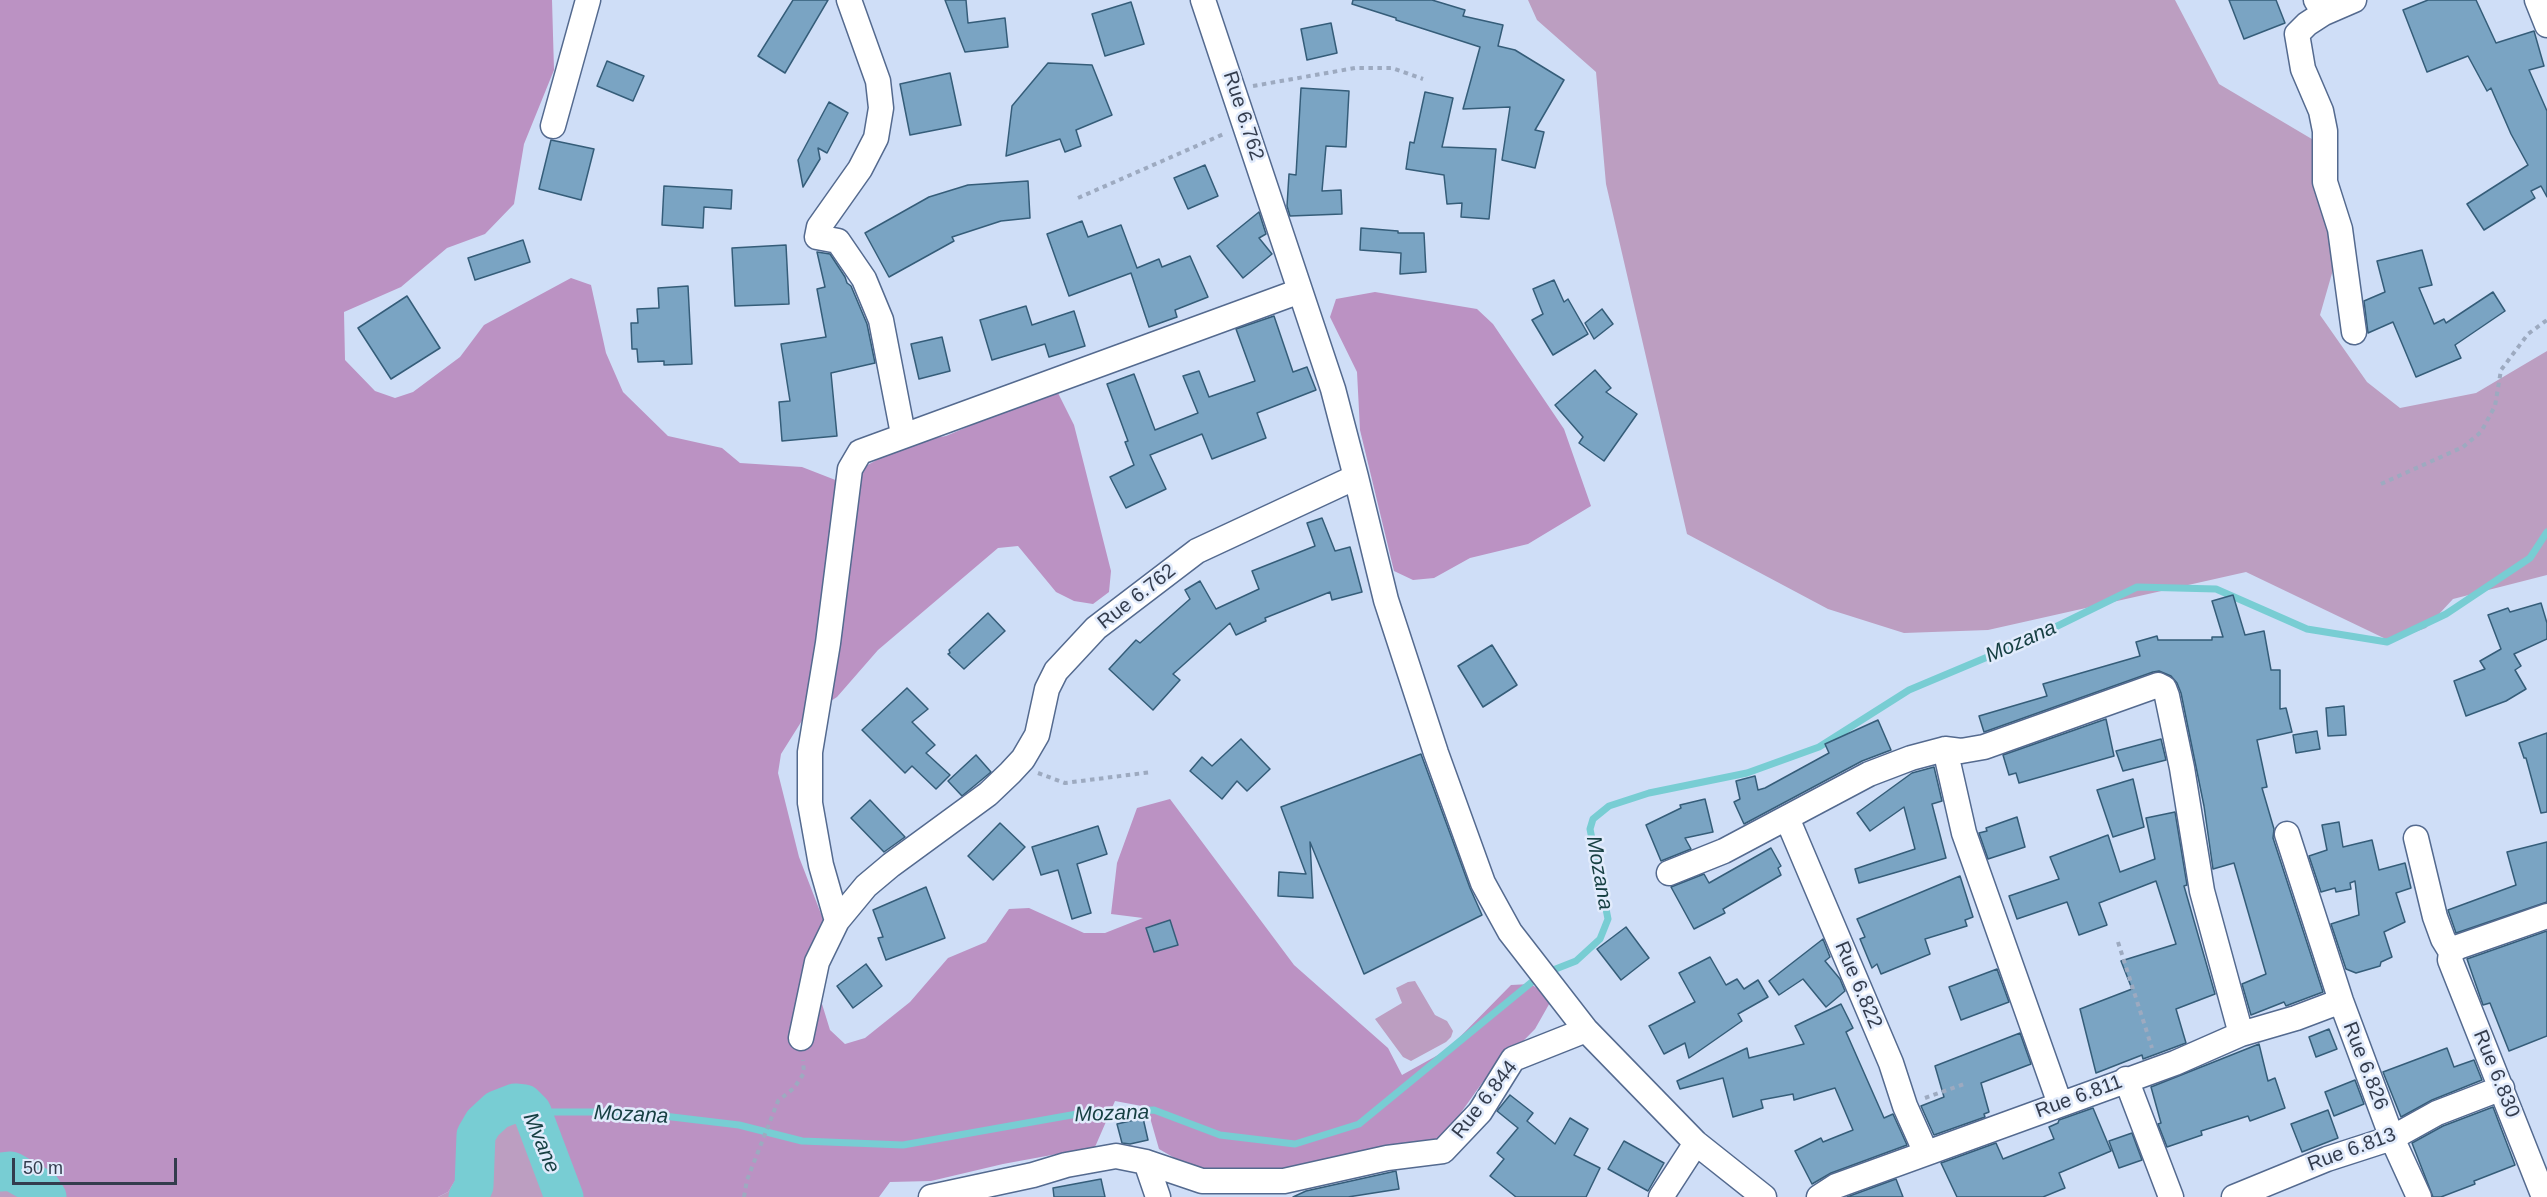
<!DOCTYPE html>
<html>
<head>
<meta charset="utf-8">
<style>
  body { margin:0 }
  #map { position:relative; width:2547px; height:1197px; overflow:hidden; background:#cfdef7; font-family:Arial,sans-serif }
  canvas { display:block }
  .scale { position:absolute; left:12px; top:1158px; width:165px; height:27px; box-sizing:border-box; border:3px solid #333c4d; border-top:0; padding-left:8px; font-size:18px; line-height:21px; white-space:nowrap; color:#333c4d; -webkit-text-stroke:4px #e1ebfc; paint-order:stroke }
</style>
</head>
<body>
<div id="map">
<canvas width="2547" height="1197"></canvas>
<div class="scale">50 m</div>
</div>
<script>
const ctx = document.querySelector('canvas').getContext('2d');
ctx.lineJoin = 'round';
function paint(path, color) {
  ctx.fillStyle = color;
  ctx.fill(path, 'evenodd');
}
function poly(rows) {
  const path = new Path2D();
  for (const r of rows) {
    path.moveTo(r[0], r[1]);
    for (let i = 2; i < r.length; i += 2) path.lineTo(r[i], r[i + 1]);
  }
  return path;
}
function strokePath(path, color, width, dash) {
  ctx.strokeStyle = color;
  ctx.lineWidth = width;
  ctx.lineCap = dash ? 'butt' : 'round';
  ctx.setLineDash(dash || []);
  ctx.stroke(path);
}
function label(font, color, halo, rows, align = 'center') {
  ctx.font = font + ' Arial,sans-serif';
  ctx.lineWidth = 5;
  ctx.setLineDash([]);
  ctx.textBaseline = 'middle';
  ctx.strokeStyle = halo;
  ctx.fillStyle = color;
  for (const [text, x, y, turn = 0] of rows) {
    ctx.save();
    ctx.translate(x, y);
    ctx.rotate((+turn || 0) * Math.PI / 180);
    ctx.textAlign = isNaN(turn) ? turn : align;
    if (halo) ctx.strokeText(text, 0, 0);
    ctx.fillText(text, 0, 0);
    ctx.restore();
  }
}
const green = poly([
  [1528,0,2175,0,2219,84,2327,148,2343,235,2320,315,2367,382,2400,408,2476,393,2547,351,2547,575,2453,599,2426,628,2390,641,2246,572,1988,630,1904,633,1828,609,1687,534,1606,184,1596,72,1537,20],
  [1415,981,1435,1015,1447,1021,1453,1031,1451,1037,1446,1042,1411,1061,1403,1057,1375,1019,1402,1003,1396,988,1408,982],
  [512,1092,538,1097,550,1113,559,1149,581,1197,438,1197,448,1192,458,1176,469,1120,481,1107],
  [22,1160,37,1164,63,1197,0,1197,0,1165]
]);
const forest = poly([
  [0,0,552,0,554,70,524,144,514,204,485,234,447,248,401,287,344,312,345,360,375,391,395,398,413,392,460,357,484,325,571,278,591,285,606,353,623,392,668,436,722,448,740,463,802,467,838,481,908,443,946,436,1056,389,1074,425,1111,571,1109,592,1093,604,1074,601,1056,592,1018,546,998,548,878,650,837,697,803,719,781,754,778,773,799,857,828,932,818,991,830,1030,845,1044,865,1038,910,1002,948,958,986,942,1009,909,1029,908,1084,933,1105,933,1143,918,1111,914,1117,863,1137,808,1170,799,1294,965,1388,1048,1402,1075,1447,1050,1511,985,1531,984,1552,999,1535,1029,1482,1083,1440,1142,1264,1174,1190,1167,1159,1149,1147,1107,1115,1101,1095,1147,1003,1164,931,1181,890,1182,879,1197,581,1197,559,1149,550,1113,538,1097,513,1092,481,1107,470,1120,458,1176,448,1192,438,1197,63,1197,37,1164,22,1160,0,1165],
  [1375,292,1477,309,1493,324,1564,429,1591,506,1528,544,1470,558,1434,578,1413,580,1394,571,1360,430,1357,372,1330,317,1336,299]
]);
const stream = poly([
  [1548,972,1576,961,1600,939,1608,919,1590,829,1593,819,1609,806,1649,793,1747,773,1819,747,1909,690,2035,637,2137,587,2216,589,2307,629,2387,642,2446,614,2530,558,2547,532],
  [532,1112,615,1112,627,1115,647,1114,739,1125,802,1141,903,1145,1077,1114,1154,1110,1220,1135,1295,1144,1359,1124,1538,977]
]);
const river = poly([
  [0,1172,11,1171,41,1188,47,1197],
  [468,1197,474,1186,476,1135,483,1123,497,1110,515,1103,524,1104,532,1112,564,1197]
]);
const building = poly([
  [793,0,828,0,785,73,758,56,793,0],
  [945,0,966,0,968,23,1005,18,1008,47,965,52,945,0],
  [1353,0,1432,0,1465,10,1463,16,1503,25,1498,46,1515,50,1564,80,1535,130,1544,132,1535,168,1502,160,1510,107,1463,109,1480,47,1396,20,1396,18,1352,4,1353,0],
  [2229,0,2276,0,2285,23,2244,39,2229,0],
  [2428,0,2476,0,2496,43,2534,31,2544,66,2529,70,2547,111,2547,197,2541,186,2531,191,2535,198,2484,230,2467,204,2528,165,2511,134,2491,88,2487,91,2468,56,2427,72,2403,10,2428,0],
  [1131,2,1144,44,1105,56,1092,14,1131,2],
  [1331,23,1337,53,1307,60,1301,29,1331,23],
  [607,61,644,76,633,101,597,86,607,61],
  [1048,63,1092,65,1112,115,1076,130,1081,146,1065,152,1060,139,1006,156,1012,106,1048,63],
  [950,73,961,125,910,135,900,84,950,73],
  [1301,88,1349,91,1346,147,1326,146,1322,191,1341,190,1342,214,1290,216,1287,206,1289,174,1296,175,1301,88],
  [1425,92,1453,98,1442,147,1496,149,1489,219,1461,217,1462,203,1447,204,1444,175,1406,169,1410,142,1414,143,1425,92],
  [829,102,848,113,827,153,818,148,820,159,803,187,798,160,829,102],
  [551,140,594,149,581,200,539,189,551,140],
  [1205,165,1218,196,1188,209,1174,178,1205,165],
  [1028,181,1030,218,1001,221,952,237,954,241,889,277,865,233,929,197,968,185,1028,181],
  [664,186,732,190,731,209,704,207,703,228,662,225,664,186],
  [1259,212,1266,234,1259,238,1272,254,1243,278,1217,246,1259,212],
  [1082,221,1088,237,1121,225,1137,268,1159,259,1162,267,1190,256,1208,297,1175,310,1177,317,1149,327,1131,273,1069,296,1047,234,1082,221],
  [1361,228,1398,231,1398,233,1424,233,1426,272,1400,274,1401,253,1360,250,1361,228],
  [523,240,530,262,475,280,468,258,523,240],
  [786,245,789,304,735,306,732,248,786,245],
  [2422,250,2432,285,2419,288,2434,324,2444,319,2446,323,2493,292,2505,311,2455,345,2461,358,2416,377,2393,322,2368,333,2364,301,2385,292,2377,261,2422,250],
  [817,252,830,254,845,277,847,283,851,286,867,324,875,363,831,373,837,436,782,441,779,402,790,401,781,344,826,337,817,289,825,287,817,252],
  [1554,280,1564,302,1568,299,1588,334,1553,355,1532,320,1543,314,1533,289,1554,280],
  [688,286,692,364,664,365,664,361,638,362,637,349,632,349,631,323,638,323,637,309,659,308,658,288,688,286],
  [407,296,440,348,391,379,358,328,407,296],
  [1026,306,1032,325,1074,311,1085,346,1049,357,1045,344,992,360,980,320,1026,306],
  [1602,309,1613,324,1594,339,1585,323,1602,309],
  [1274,316,1293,372,1307,367,1316,390,1257,413,1266,438,1212,459,1202,434,1150,455,1166,489,1126,508,1110,477,1134,465,1125,442,1128,441,1107,384,1134,374,1155,430,1198,413,1183,376,1199,371,1209,397,1255,381,1236,329,1274,316],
  [942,337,950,371,919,379,911,344,942,337],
  [1595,370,1611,388,1606,392,1637,414,1604,461,1579,443,1583,437,1555,405,1595,370],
  [1322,518,1335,551,1350,547,1362,592,1332,600,1330,592,1265,618,1266,621,1236,635,1230,623,1173,674,1180,680,1153,710,1109,669,1136,640,1140,643,1190,599,1185,590,1200,581,1216,609,1259,589,1252,571,1315,546,1307,523,1322,518],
  [2233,595,2245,635,2264,631,2271,670,2280,670,2280,709,2286,708,2292,732,2257,740,2267,787,2262,788,2274,829,2273,838,2323,992,2291,1004,2286,1006,2284,1002,2251,1015,2242,984,2266,974,2234,863,2213,869,2204,806,2181,693,2177,683,2171,676,2159,671,2153,672,1984,732,1979,716,2047,696,2043,684,2140,656,2136,642,2157,636,2158,640,2212,640,2212,637,2223,637,2212,601,2233,595],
  [2541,603,2547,623,2547,639,2514,654,2521,666,2515,670,2526,689,2506,701,2466,716,2454,681,2485,669,2480,661,2501,649,2488,615,2508,608,2510,612,2541,603],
  [988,613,1005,631,964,669,948,654,950,653,949,650,988,613],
  [1492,645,1517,685,1483,707,1458,666,1492,645],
  [907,688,928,709,912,722,935,745,926,753,950,775,936,789,912,766,905,773,862,730,907,688],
  [2344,706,2346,735,2328,736,2326,708,2344,706],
  [2106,719,2114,756,2019,783,2016,773,2009,775,2003,755,2106,719],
  [1878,720,1891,750,1862,761,1744,824,1734,802,1740,799,1736,781,1755,776,1758,790,1765,788,1829,753,1825,744,1878,720],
  [2317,731,2320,749,2296,753,2293,735,2317,731],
  [2547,733,2547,812,2541,813,2526,758,2524,758,2519,743,2547,733],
  [1241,739,1270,769,1247,791,1237,781,1222,799,1190,771,1202,757,1212,766,1241,739],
  [2161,739,2166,760,2123,771,2116,751,2161,739],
  [1421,754,1470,888,1482,915,1364,974,1310,842,1313,898,1278,896,1279,872,1306,874,1281,807,1421,754],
  [976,755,991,772,962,796,948,781,976,755],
  [1934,767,1942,801,1932,804,1946,858,1859,883,1855,869,1915,849,1904,807,1870,831,1857,813,1912,773,1934,767],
  [2133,779,2144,827,2113,837,2097,790,2133,779],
  [1705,799,1713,832,1685,838,1691,849,1661,861,1646,825,1681,808,1680,805,1705,799],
  [870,800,905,837,884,852,851,818,870,800],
  [2175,812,2187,885,2184,886,2215,994,2176,1009,2186,1043,2143,1059,2142,1055,2096,1073,2080,1009,2132,989,2121,961,2176,944,2156,881,2099,903,2107,925,2079,935,2067,902,2017,919,2009,896,2059,879,2050,857,2108,835,2120,872,2155,859,2146,818,2175,812],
  [2017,817,2025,847,1988,859,1979,833,1987,831,1986,828,2017,817],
  [2339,822,2343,847,2372,840,2379,870,2405,863,2411,888,2396,893,2405,922,2384,932,2392,957,2381,962,2380,966,2356,973,2346,969,2331,924,2359,915,2355,881,2350,883,2351,889,2336,892,2335,888,2321,892,2309,856,2327,850,2322,825,2339,822],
  [1000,823,1025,847,993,880,968,856,1000,823],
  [1098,826,1107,854,1077,864,1091,913,1072,919,1058,870,1041,875,1032,847,1098,826],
  [2547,842,2547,902,2456,933,2448,910,2516,885,2507,852,2547,842],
  [1771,848,1781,866,1778,868,1781,875,1723,909,1725,913,1694,929,1671,887,1704,874,1709,883,1771,848],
  [1960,876,1973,917,1965,920,1967,926,1925,939,1930,954,1881,974,1877,964,1872,968,1860,939,1865,937,1857,919,1960,876],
  [926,887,945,938,886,960,878,938,883,937,873,910,926,887],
  [1170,920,1178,945,1154,952,1146,928,1170,920],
  [1626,927,1649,958,1621,980,1597,949,1626,927],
  [2547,931,2547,1036,2509,1051,2490,1003,2483,1005,2467,959,2547,931],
  [1823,939,1830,957,1825,961,1840,979,1845,991,1826,1007,1803,979,1779,995,1769,981,1823,939],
  [1710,957,1726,985,1737,979,1744,989,1758,980,1768,997,1738,1014,1742,1021,1689,1058,1685,1043,1664,1054,1649,1026,1695,1002,1679,973,1710,957],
  [866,964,882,986,853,1008,837,986,866,964],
  [1997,969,2009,1002,1961,1020,1949,987,1997,969],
  [1841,1004,1853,1028,1846,1032,1884,1118,1893,1114,1907,1145,1831,1173,1812,1184,1795,1151,1821,1138,1823,1142,1853,1130,1835,1088,1794,1100,1793,1094,1761,1100,1763,1108,1733,1117,1723,1078,1680,1089,1677,1081,1747,1048,1749,1058,1804,1044,1795,1026,1841,1004],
  [2329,1029,2337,1049,2316,1057,2309,1037,2329,1029],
  [2020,1033,2031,1064,1981,1083,1989,1112,1984,1114,1985,1117,1934,1135,1921,1106,1944,1097,1935,1066,2020,1033],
  [2259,1044,2268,1081,2275,1078,2285,1108,2250,1121,2248,1116,2201,1131,2202,1135,2167,1147,2158,1124,2161,1123,2151,1087,2259,1044],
  [2447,1048,2454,1067,2474,1060,2482,1080,2432,1100,2401,1117,2383,1072,2447,1048],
  [2355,1080,2364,1104,2334,1116,2325,1092,2355,1080],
  [1510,1095,1533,1113,1527,1121,1555,1144,1570,1118,1588,1129,1574,1155,1600,1168,1586,1197,1516,1197,1490,1176,1504,1159,1497,1153,1518,1128,1497,1111,1510,1095],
  [2493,1107,2515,1165,2474,1181,2475,1184,2441,1197,2433,1197,2412,1143,2443,1126,2493,1107],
  [2093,1108,2111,1151,2059,1173,2065,1188,2043,1197,1957,1197,1941,1163,1996,1143,2003,1159,2054,1139,2049,1127,2058,1123,2059,1120,2093,1108],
  [2328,1110,2338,1138,2302,1152,2291,1124,2328,1110],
  [1143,1118,1148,1140,1130,1144,1122,1143,1117,1124,1143,1118],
  [2132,1133,2142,1160,2119,1168,2109,1141,2132,1133],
  [1624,1141,1664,1163,1648,1191,1608,1169,1624,1141],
  [1396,1171,1399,1189,1348,1197,1293,1197,1306,1191,1396,1171],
  [1101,1179,1105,1197,1054,1197,1053,1188,1101,1179],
  [1896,1179,1903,1197,1847,1197,1896,1179]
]);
const path = poly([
  [1253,86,1355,68,1392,68,1423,79],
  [1078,198,1226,133],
  [2381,484,2463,447,2481,432,2495,406,2501,370,2528,334,2547,320],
  [1038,773,1065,783,1152,772],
  [2118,942,2152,1048],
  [1925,1098,1964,1084],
  [744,1197,747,1180,778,1101,794,1088,804,1073,803,1060]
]);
const street = poly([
  [849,0,878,81,881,108,876,138,860,169,819,227,817,237,838,241,864,279,881,320,903,434],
  [2316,0,2324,13,2354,0],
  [2537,0,2547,25],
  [2324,13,2307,24,2297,34,2303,69,2321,111,2325,131,2325,182,2340,229,2354,332],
  [553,126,588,0],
  [1356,477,1386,600,1436,753,1483,883,1510,932,1586,1030],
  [1945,749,1964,833,2060,1104],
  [1787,818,1891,1063,1905,1106,1926,1153],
  [2287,834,2341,1001,2392,1138,2419,1197],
  [2416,838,2435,917,2443,939,2451,952],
  [1669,873,1724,851,1869,774,1911,758,1945,749,1961,751,1984,747,2158,685,2164,688,2167,696,2182,768,2202,891,2241,1034],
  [837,921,821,865,810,803,810,752,828,643,850,469,860,452,1300,291],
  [2451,952,2450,960,2544,1197],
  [2451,952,2458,947,2547,916],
  [801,1038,817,962,837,921,866,886,891,865,988,794,1010,773,1023,759,1037,735,1047,689,1056,671,1096,628,1197,551,1356,477,1333,389,1203,0],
  [2126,1079,2171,1197],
  [1146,1162,1158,1197],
  [931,1197,1033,1175,1066,1165,1116,1156,1146,1162,1202,1181,1284,1181,1387,1158,1443,1151,1480,1112,1513,1059,1586,1030,1696,1143,1764,1197],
  [1661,1197,1696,1143],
  [1819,1197,1836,1186,2175,1063,2241,1034,2296,1018,2341,1001],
  [2234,1197,2327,1159,2392,1138,2437,1113,2502,1088]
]);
const streetNames = [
  ["Rue 6.762",1243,116,72],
  ["Rue 6.762",1137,597,-38],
  ["Rue 6.822",1858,985,67],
  ["Rue 6.826",2365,1066,69],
  ["Rue 6.830",2496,1074,68],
  ["Rue 6.811",2079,1097,-20],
  ["Rue 6.844",1485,1100,-52],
  ["Rue 6.813",2352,1150,-20]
];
const waterNames = [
  ["Mozana",2021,642,-24],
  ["Mozana",1599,873,80],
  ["Mozana",1112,1114,-2],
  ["Mozana",631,1115,3],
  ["Mvane",541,1143,67]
];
paint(green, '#bc9ec1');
paint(forest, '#bb92c3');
strokePath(stream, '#78cdd3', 7);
strokePath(river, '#78cdd3', 39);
paint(building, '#7aa4c3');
strokePath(building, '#355d79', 1.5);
strokePath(street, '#546a8f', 27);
strokePath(path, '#9daac0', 4, [4.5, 4.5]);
strokePath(street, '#fff', 24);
label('20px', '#333c4d', '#e1ebfc', streetNames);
label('italic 21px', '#163f42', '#e1ebfc', waterNames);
</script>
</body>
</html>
